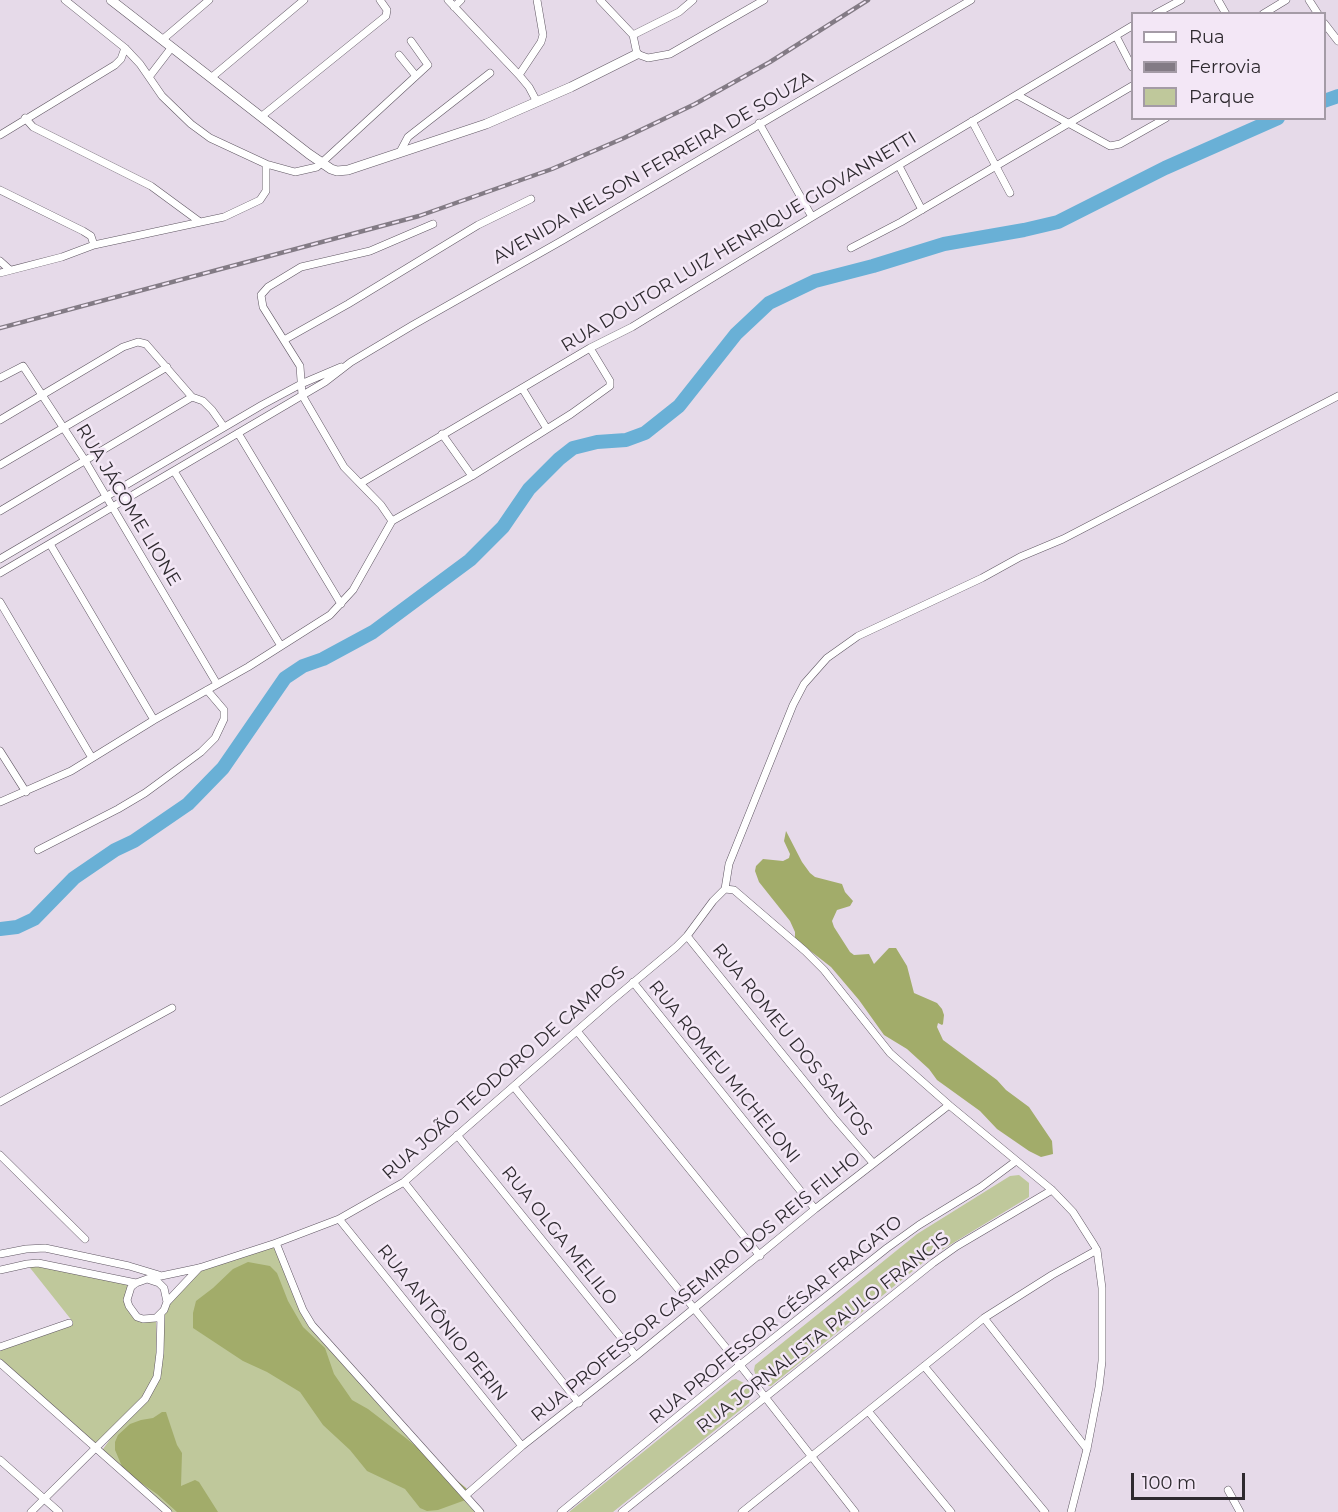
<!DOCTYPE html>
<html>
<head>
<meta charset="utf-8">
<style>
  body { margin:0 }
  #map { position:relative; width:1338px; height:1512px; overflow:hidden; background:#e6dae9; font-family:Montserrat,sans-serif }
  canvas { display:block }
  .legend { position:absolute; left:1131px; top:12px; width:195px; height:108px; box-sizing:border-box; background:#f3e7f6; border:2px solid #a49ba6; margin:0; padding:8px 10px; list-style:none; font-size:18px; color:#2e2a2f }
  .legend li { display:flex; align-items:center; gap:12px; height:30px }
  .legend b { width:30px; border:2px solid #a49ba6 }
  .scale { position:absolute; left:1131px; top:1473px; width:114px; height:27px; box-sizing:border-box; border:3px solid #2e2a2f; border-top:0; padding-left:8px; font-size:18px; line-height:21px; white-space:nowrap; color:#2e2a2f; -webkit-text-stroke:4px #f3e7f6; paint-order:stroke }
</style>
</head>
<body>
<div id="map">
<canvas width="1338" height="1512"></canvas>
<ul class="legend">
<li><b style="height:8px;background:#fff"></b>Rua</li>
<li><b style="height:8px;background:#837b85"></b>Ferrovia</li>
<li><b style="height:16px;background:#bfc89b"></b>Parque</li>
</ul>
<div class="scale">100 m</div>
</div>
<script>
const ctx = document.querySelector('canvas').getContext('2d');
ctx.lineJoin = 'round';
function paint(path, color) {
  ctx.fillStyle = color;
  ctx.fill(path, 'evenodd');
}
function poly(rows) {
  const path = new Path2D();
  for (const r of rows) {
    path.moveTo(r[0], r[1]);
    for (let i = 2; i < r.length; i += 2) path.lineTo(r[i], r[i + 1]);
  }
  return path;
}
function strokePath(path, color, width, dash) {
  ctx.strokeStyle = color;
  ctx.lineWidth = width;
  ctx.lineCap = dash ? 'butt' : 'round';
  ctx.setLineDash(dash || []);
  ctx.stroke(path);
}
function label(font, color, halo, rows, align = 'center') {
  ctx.font = font + ' Montserrat,sans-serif';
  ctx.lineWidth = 5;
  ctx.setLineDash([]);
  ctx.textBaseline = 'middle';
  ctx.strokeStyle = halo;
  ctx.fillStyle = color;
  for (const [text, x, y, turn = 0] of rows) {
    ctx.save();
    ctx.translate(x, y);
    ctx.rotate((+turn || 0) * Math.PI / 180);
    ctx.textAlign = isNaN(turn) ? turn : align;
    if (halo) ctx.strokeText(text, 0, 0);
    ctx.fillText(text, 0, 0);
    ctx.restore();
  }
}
const green = poly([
  [1019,1175,1029,1183,1029,1197,930,1257,771,1386,766,1386,757,1380,754,1370,755,1365,917,1234,1010,1176],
  [276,1243,303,1310,480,1512,170,1512,101,1452,118,1428,95,1448,0,1363,0,1347,73,1322,27,1264,135,1283,128,1293,134,1314,156,1318,157,1371,161,1314,199,1268],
  [736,1379,748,1385,751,1394,749,1403,613,1512,569,1512,732,1380]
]);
const forest = poly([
  [786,831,802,862,810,873,815,877,842,884,845,892,853,901,850,906,837,910,832,921,834,927,850,952,854,955,869,954,874,964,889,948,896,948,907,966,914,993,937,1003,942,1009,944,1015,943,1024,942,1025,938,1023,937,1027,943,1040,997,1080,1006,1090,1029,1107,1052,1141,1053,1154,1041,1157,1029,1151,997,1129,980,1111,937,1080,929,1069,907,1049,884,1035,859,1000,831,967,795,939,795,932,790,921,759,882,755,871,756,866,763,859,783,861,789,858,790,854,784,841],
  [248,1262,270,1266,277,1273,288,1301,303,1327,325,1348,334,1374,352,1400,368,1409,407,1439,466,1488,471,1495,471,1498,438,1510,427,1511,420,1508,405,1489,367,1471,350,1450,323,1425,300,1392,267,1372,243,1361,193,1328,193,1313,196,1301,213,1288,233,1269],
  [162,1412,166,1412,177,1445,182,1453,181,1486,195,1480,199,1482,218,1512,177,1512,157,1494,124,1471,115,1450,115,1442,118,1435,130,1424,141,1420,153,1418]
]);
const river = poly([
  [1324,101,1338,96],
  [0,929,17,927,34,919,74,878,115,850,134,841,188,804,223,768,285,678,303,666,323,659,373,632,470,560,503,527,529,489,559,459,573,448,597,442,626,440,645,433,679,406,736,334,769,303,815,281,873,266,944,244,1024,230,1058,222,1165,168,1278,118]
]);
const street = poly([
  [65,0,125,48,140,64,162,96,191,124,210,138,266,164,295,172,317,167,428,65,411,41],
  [448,0,519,75,529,87,537,102],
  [600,0,633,35,637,54,648,58,670,54,764,0],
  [1218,0,1226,14],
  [1309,0,1318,14],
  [454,7,461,0],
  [1155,14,1181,0],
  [1263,14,1286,0],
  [1324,23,1338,41],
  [633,35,679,12,693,0],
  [1116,36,1132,67],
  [162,40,209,0],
  [399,55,416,76],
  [519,75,541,42,543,35,537,0],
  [149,77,172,47],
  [212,77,304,0],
  [1017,95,1110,146,1120,144,1166,118],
  [262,116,386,16,387,10,380,0],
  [25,118,33,127,151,186,200,222],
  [972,121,1010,193],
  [759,123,812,217],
  [0,135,115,65,121,59,125,48],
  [400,152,408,137,490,73],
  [899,166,922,210],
  [0,190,83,231,91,236,94,245],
  [851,248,901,222,1132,86],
  [0,261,10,270],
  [0,273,62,257,94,245,224,217,260,200,266,191,266,164],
  [284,340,348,304,478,225,531,199],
  [0,378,23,366,84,459,217,684],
  [522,388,547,429],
  [0,420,123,347,138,342,146,344,192,397,203,401,212,410,224,427],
  [238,433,341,604],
  [442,434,472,476],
  [0,465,167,367],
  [174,471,281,646],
  [361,483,590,348,632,327,812,217,1132,26],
  [0,511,192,397],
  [392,521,381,505,344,467,302,395,300,366,263,307,261,295,268,287,301,267,370,251,433,224],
  [50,544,154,720],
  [0,559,262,405,301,384,341,367],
  [0,573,325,382,351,362,413,325,563,240,971,0],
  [0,602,92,758],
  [0,751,26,792],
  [0,802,71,771,154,720,248,667,330,615,353,590,392,521,472,476,571,414,610,386,610,381,590,348],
  [38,850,118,809,145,793,201,752,215,738,224,719,224,710,207,690],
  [725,889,729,864,793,705,804,684,827,658,858,636,982,578,1020,557,1063,539,1338,396],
  [725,889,734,890,805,951,824,970,890,1053,949,1105,1052,1190,1073,1212,1094,1245,1097,1250,1102,1288,1102,1361,1099,1387,1087,1449,1071,1512],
  [687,936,834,1118,873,1163],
  [633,982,815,1209],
  [577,1031,760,1256],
  [514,1087,740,1365,855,1512],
  [0,1102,172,1008],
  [457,1135,636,1356],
  [0,1155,85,1239],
  [404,1182,579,1403],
  [339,1219,522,1446],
  [276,1243,303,1310,312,1325,480,1512],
  [0,1254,26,1249,45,1248,129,1266,159,1275],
  [0,1270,27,1264,38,1263,136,1283],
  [147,1279,199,1268,276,1243,339,1219,404,1182,610,1002,676,947,687,936,713,901,725,889],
  [167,1302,164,1288,159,1283,147,1279,136,1283,131,1287,127,1300,129,1306,137,1317,143,1319,156,1318,164,1310,167,1302,199,1268],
  [984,1318,1087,1449],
  [0,1347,69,1323],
  [0,1363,168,1512],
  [924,1366,1045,1512],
  [868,1411,951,1512],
  [0,1460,59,1512],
  [1228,1490,1240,1512],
  [466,1495,522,1446,636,1356,815,1209,949,1105],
  [31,1512,145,1399,157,1377,160,1353,161,1314],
  [561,1512,740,1365,887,1248,919,1225,981,1187,1016,1161],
  [622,1512,933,1263,957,1246,1052,1190],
  [742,1512,984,1318,1052,1275,1097,1250]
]);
const secondary = poly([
  [111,0,309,154,331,169,337,171,348,170,486,124,571,87,637,54]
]);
const rail = poly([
  [0,328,419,216,552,169,624,138,695,104,770,62,868,0]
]);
const streetNames = [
  ["AVENIDA NELSON FERREIRA DE SOUZA",653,168,-30],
  ["RUA DOUTOR LUIZ HENRIQUE GIOVANNETTI",739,242,-31],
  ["RUA JÁCOME LIONE",128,505,59],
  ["RUA ROMEU DOS SANTOS",792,1040,51],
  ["RUA ROMEU MICHELONI",724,1072,51],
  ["RUA JOÃO TEODORO DE CAMPOS",504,1073,-41],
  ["RUA OLGA MELILO",559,1236,51],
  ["RUA PROFESSOR CASEMIRO DOS REIS FILHO",696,1287,-39],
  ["RUA PROFESSOR CÉSAR FRAGATO",776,1320,-39],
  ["RUA ANTÔNIO PERIN",442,1323,51],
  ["RUA JORNALISTA PAULO FRANCIS",823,1333,-38]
];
paint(green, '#bfc89b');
paint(forest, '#a2ac6a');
strokePath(river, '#69b0d6', 14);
strokePath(street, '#605763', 8);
strokePath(secondary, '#605763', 10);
strokePath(street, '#fff', 7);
strokePath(secondary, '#fff', 9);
strokePath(rail, '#837b85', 4.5);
strokePath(rail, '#f3e7f6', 2, [7]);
label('18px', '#2e2a2f', '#f3e7f6', streetNames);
</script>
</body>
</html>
